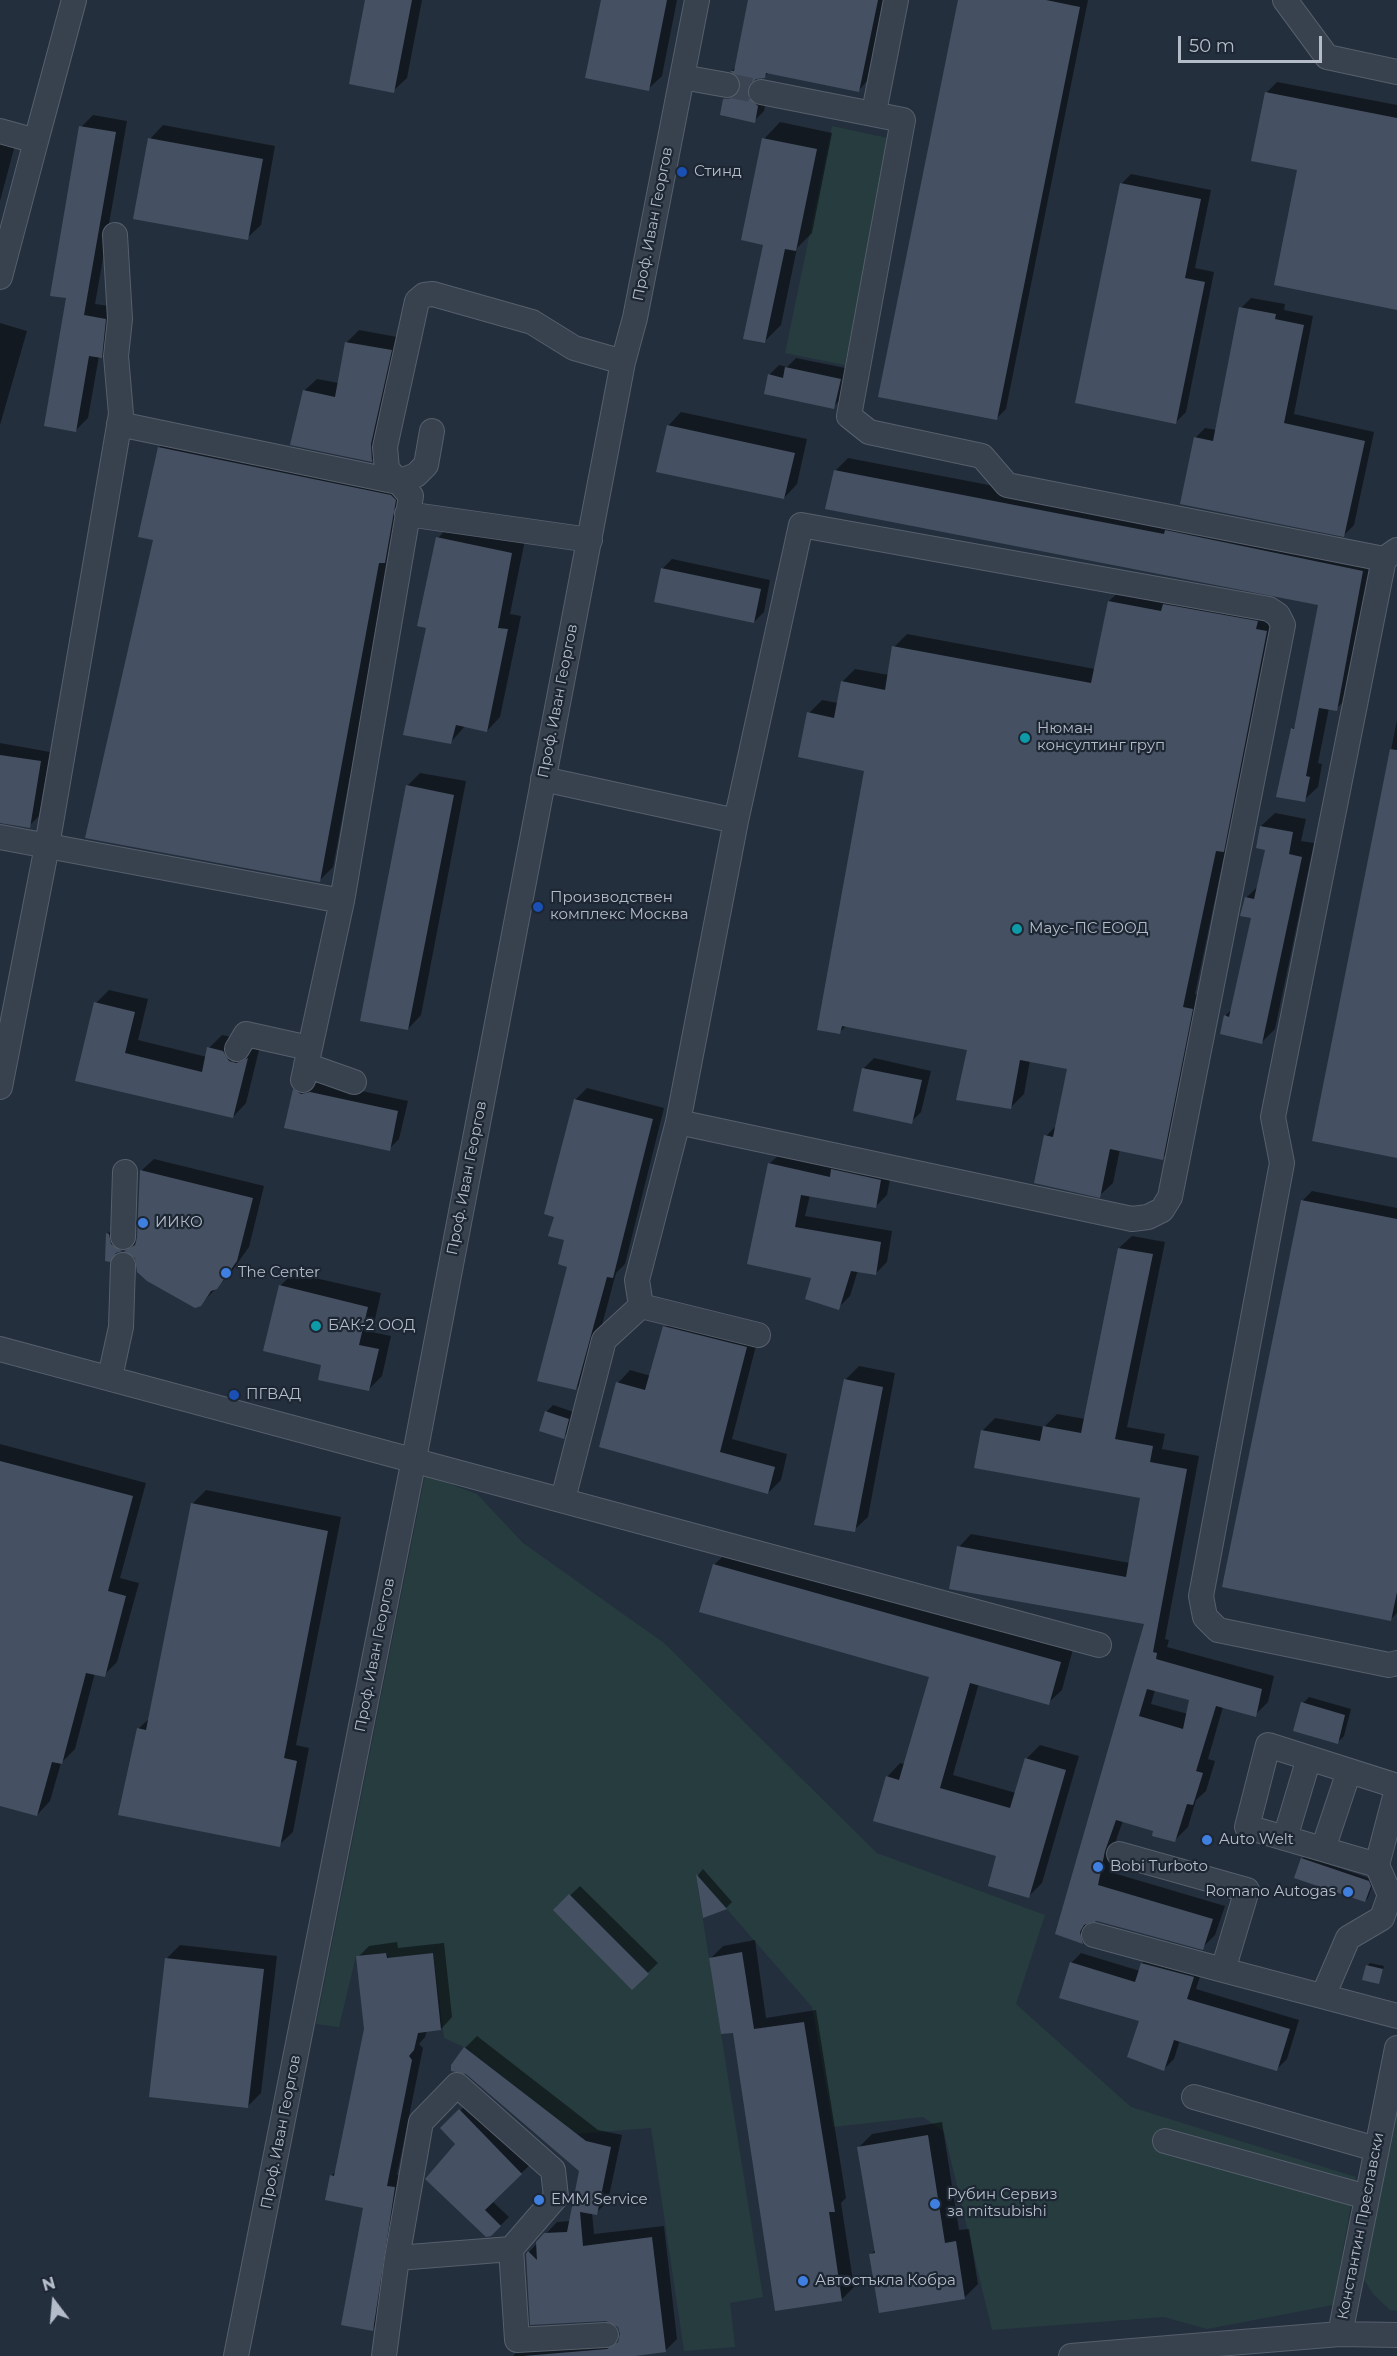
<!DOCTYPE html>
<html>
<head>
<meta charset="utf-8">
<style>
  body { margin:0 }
  #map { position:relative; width:1397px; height:2356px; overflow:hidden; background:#242f3e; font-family:Montserrat,sans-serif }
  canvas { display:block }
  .north { position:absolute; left:24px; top:2272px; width:60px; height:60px; -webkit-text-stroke:4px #1d2633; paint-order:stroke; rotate:344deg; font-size:16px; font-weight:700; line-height:24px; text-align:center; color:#b4bcc9 }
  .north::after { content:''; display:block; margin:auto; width:21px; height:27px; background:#b4bcc9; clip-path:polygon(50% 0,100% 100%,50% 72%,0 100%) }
  .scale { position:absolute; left:1178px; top:36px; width:144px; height:27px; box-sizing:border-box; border:3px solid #b4bcc9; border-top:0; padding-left:8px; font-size:18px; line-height:21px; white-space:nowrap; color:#b4bcc9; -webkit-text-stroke:4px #1d2633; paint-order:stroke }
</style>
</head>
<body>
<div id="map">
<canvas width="1397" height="2356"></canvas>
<div class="north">N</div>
<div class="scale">50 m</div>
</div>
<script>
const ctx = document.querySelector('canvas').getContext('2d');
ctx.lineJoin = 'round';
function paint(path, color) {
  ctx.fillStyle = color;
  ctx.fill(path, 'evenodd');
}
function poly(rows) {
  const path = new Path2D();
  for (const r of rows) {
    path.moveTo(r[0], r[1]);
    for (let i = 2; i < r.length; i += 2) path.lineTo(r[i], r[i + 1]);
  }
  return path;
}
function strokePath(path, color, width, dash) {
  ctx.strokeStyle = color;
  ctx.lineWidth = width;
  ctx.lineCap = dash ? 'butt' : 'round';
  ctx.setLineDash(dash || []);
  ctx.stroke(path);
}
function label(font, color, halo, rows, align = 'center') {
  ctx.font = font + ' Montserrat,sans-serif';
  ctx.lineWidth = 4.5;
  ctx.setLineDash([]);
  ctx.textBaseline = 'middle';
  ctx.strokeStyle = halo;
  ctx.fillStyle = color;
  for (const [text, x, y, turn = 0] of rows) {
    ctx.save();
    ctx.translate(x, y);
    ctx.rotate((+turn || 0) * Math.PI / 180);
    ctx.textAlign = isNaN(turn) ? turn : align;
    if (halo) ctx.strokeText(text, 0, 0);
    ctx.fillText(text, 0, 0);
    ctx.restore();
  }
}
const green = poly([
  [832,126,892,139,845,365,785,353],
  [425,1475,477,1494,523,1543,664,1643,877,1853,1045,1915,1016,2004,1131,2107,1356,2177,1333,2305,1207,2329,1164,2317,992,2330,944,2132,923,2117,833,2127,812,2007,705,1884,698,1889,763,2297,730,2303,735,2347,684,2351,651,2128,576,2134,464,2047,444,2038,433,1953,389,1958,386,1953,356,1956,339,2027,316,2024],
  [1397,2105,1397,2311,1390,2310,1373,2294,1363,2278]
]);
const shadow = poly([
  [366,0,422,0,407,78,393,91],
  [602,0,677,0,662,76,648,89],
  [750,0,885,0,868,80,859,90,769,72,764,77,756,77,757,87,767,96,764,111,754,121,725,100,735,90,742,89,742,79,732,71,736,66],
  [959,0,1088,0,1006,409,996,419],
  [1277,82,1397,105,1397,308,1266,93],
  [93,115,127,121,95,304,117,307,113,345,101,357,99,356,88,418,76,430,68,297,81,127],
  [780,122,832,133,812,233,797,248,781,325,765,341,764,139],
  [163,125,275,146,261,225,247,238,150,139],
  [0,129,18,134,0,201],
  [1131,174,1211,190,1195,268,1214,272,1186,412,1176,422,1121,184],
  [1251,298,1285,304,1284,310,1313,316,1294,414,1374,432,1354,525,1344,535,1195,438,1205,428,1217,430,1241,308],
  [0,323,27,331,0,425],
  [359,330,403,338,384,448,372,460,304,391,317,379,339,383,346,343],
  [796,358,850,369,843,397,833,407,769,375,779,365,787,367],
  [681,412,807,439,797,484,784,498,668,426],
  [173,434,405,482,333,867,319,881,159,447],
  [848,458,1375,559,1349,696,1336,709,1329,708,1318,763,1322,764,1318,787,1304,800,1292,729,1297,725,1320,604,835,471],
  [451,524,525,540,510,614,521,616,500,717,487,731,465,726,451,742,428,627,438,538],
  [672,559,770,580,764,612,754,622,662,569],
  [1123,588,1280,618,1237,837,1226,847,1195,994,1205,996,1176,1145,1162,1158,1120,1149,1113,1183,1099,1196,1046,1136,1057,1125,1069,1068,1030,1060,1024,1094,1010,1108,969,1048,847,1025,840,1032,866,770,809,713,822,700,838,703,842,682,855,669,889,675,894,647,907,634,1095,669,1109,601],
  [1397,720,1397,1156,1314,1140],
  [0,743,50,752,39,816,29,826,0,822],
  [420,773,466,781,421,1015,408,1029,407,786],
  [1275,813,1306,819,1301,841,1314,843,1275,1029,1261,1043,1225,1016,1232,1009,1253,917,1246,898,1259,885,1267,849,1261,826],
  [109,990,148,999,138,1040,207,1057,209,1048,222,1035,237,1038,243,1048,251,1050,260,1046,246,1103,233,1117,77,1080,96,1003],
  [874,1058,931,1071,921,1112,911,1122,864,1068],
  [304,1080,311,1085,321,1082,408,1101,399,1139,389,1149,294,1090],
  [587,1088,664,1108,625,1264,616,1273,588,1377,576,1389,566,1238,575,1100],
  [781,1153,892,1169,887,1195,876,1206,810,1195,805,1216,892,1231,887,1262,876,1273,858,1270,850,1296,838,1308,813,1277,769,1164],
  [154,1159,264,1186,249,1247,229,1275,200,1305,127,1251,138,1239,142,1170],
  [1312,1191,1397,1208,1397,1613,1391,1619,1302,1201],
  [114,1228,127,1244,109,1260,107,1234],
  [1132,1236,1165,1242,1127,1427,1165,1434,1162,1449,1199,1456,1165,1639,1169,1640,1167,1647,1274,1676,1268,1702,1255,1715,1223,1707,1208,1759,1215,1761,1206,1791,1196,1800,1188,1827,1175,1840,1154,1830,1123,1821,1117,1837,1110,1872,1225,1906,1215,1935,1202,1948,1097,1920,1093,1921,1095,1930,1083,1942,1057,1933,1146,1623,959,1547,971,1534,1130,1563,1142,1497,982,1431,995,1418,1044,1427,1057,1414,1085,1419,1119,1248],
  [1155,1690,1191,1699,1188,1714,1151,1704],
  [293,1273,381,1293,372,1332,391,1336,382,1376,368,1390,323,1364,280,1286],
  [678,1314,759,1334,732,1439,787,1454,781,1480,768,1493,618,1383,630,1370,651,1376,665,1327],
  [859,1366,895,1373,868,1517,854,1530,845,1380],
  [553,1405,574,1412,570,1431,563,1437,541,1430,547,1411],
  [0,1444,146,1483,120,1578,139,1583,117,1662,104,1675,95,1673,75,1749,61,1763,50,1801,37,1815,0,1805],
  [206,1490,341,1517,296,1745,309,1748,293,1832,279,1845,138,1729,150,1718,193,1503],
  [728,1551,1073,1649,1062,1690,1048,1703,979,1683,953,1775,1016,1793,1026,1759,1040,1745,1079,1756,1042,1883,1029,1896,998,1855,887,1777,900,1763,905,1764,930,1676,714,1565],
  [1309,1697,1351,1709,1344,1736,1337,1743,1303,1703],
  [1305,1856,1371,1879,1373,1883,1368,1898,1365,1901,1302,1859],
  [703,1869,732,1902,726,1908,704,1916,698,1875],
  [580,1886,658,1963,632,1988,555,1910],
  [755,1940,766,2018,816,2010,846,2198,841,2203,854,2287,842,2299,734,2031,711,1958,723,1946],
  [397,1942,398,1948,444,1943,452,2017,441,2029,427,2030,425,2037,419,2044,423,2048,397,2175,406,2176,384,2318,372,2329,365,2206,331,2176,337,2170,366,2029,358,1957,369,1946],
  [180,1945,277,1956,261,2093,247,2107,166,1959],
  [1081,1953,1140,1971,1142,1963,1152,1953,1203,1967,1196,1989,1299,2020,1287,2059,1277,2069,1180,2040,1174,2059,1164,2069,1141,2020,1071,1963],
  [1370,1963,1384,1966,1379,1982,1367,1966],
  [477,2036,598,2130,622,2135,608,2201,596,2213,592,2213,594,2234,664,2226,677,2339,665,2351,629,2356,513,2356,525,2342,620,2338,620,2327,527,2254,557,2222,570,2221,581,2170,465,2048],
  [469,2102,530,2165,492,2201,509,2217,491,2235,457,2144,442,2128],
  [942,2122,959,2230,969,2229,978,2284,964,2298,871,2254,876,2250,859,2147,872,2134]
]);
const building = poly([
  [365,0,412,0,394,93,349,84],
  [601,0,667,0,649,91,585,78],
  [748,0,878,0,859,92,766,73,765,78,756,79,747,89,748,97,758,106,755,123,720,115,723,99,732,98,741,88,740,80,730,71,734,71],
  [958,0,1046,0,1080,7,997,420,878,397],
  [1265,92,1397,118,1397,310,1274,285,1297,170,1251,161],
  [79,126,116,132,84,315,106,319,102,358,89,356,76,432,44,426,66,298,50,296],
  [148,138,263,159,248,240,133,219],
  [762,138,817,149,796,251,785,249,765,343,743,339,763,245,741,240],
  [1120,183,1201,199,1185,278,1205,282,1176,424,1075,403],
  [1239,307,1276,314,1275,319,1304,325,1284,423,1365,441,1344,537,1180,504,1194,437,1213,441],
  [345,342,392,350,371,444,372,462,290,445,303,390,335,397],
  [785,367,841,379,834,409,764,394,768,374,783,378],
  [667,425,795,453,784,499,656,472],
  [158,447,391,495,396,500,385,563,379,563,320,882,85,838,153,540,138,537],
  [834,470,1164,534,1165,530,1363,571,1337,711,1319,708,1306,776,1310,777,1305,802,1276,797,1291,728,1294,729,1318,605,825,509],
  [436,537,512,553,498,628,508,629,487,732,456,725,451,744,403,735,426,628,417,626],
  [661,568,761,589,754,623,654,602],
  [1108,601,1161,611,1163,604,1258,621,1256,629,1267,631,1224,852,1216,851,1183,1007,1193,1009,1163,1160,1110,1149,1100,1198,1034,1183,1044,1135,1053,1137,1067,1069,1020,1060,1011,1109,956,1100,967,1050,842,1026,840,1034,817,1030,864,771,798,757,807,712,834,718,841,681,885,690,892,646,1091,683],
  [1390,749,1397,750,1397,1158,1312,1141],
  [0,755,41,761,30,828,0,823],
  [406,785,454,795,408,1030,360,1021],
  [1260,826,1293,832,1289,854,1302,857,1262,1044,1220,1034,1224,1015,1229,1017,1251,918,1240,916,1245,897,1254,899,1265,850,1256,848],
  [94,1002,135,1012,125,1053,202,1072,207,1047,223,1051,229,1061,236,1063,248,1058,233,1118,75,1081],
  [862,1068,922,1080,912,1124,853,1111],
  [293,1089,301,1094,310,1092,398,1111,390,1151,284,1128],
  [574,1099,653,1119,613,1278,607,1277,576,1390,537,1381,567,1267,558,1264,564,1240,548,1236,554,1217,544,1214],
  [768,1163,830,1177,831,1169,881,1180,876,1208,801,1195,795,1227,881,1242,876,1275,851,1271,839,1310,805,1299,811,1278,747,1264],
  [140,1170,253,1198,237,1261,217,1289,211,1291,201,1306,195,1308,147,1281,137,1272,135,1258,124,1251,135,1245,137,1238],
  [1301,1200,1397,1219,1397,1592,1391,1621,1222,1587],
  [106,1233,109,1234,111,1244,122,1251,116,1253,110,1262,105,1261],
  [1118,1248,1153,1254,1115,1439,1153,1446,1150,1462,1187,1469,1153,1652,1157,1653,1156,1659,1262,1689,1256,1717,1216,1706,1196,1771,1203,1773,1193,1805,1187,1804,1175,1842,1152,1836,1153,1831,1116,1820,1105,1851,1098,1885,1213,1919,1203,1950,1097,1921,1084,1925,1080,1932,1083,1944,1055,1934,1144,1624,949,1589,957,1546,1126,1577,1140,1498,974,1468,981,1430,1040,1441,1043,1426,1081,1433],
  [1147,1689,1189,1700,1183,1729,1139,1716],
  [279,1285,368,1307,359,1345,379,1349,369,1391,318,1380,321,1365,263,1351],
  [663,1326,747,1347,720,1452,775,1467,768,1494,599,1447,616,1382,645,1390],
  [844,1379,883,1387,855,1532,814,1525],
  [545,1411,569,1419,564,1439,539,1431],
  [0,1461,133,1496,108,1591,126,1596,105,1677,86,1673,62,1764,52,1762,37,1816,0,1806],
  [191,1503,328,1531,284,1758,297,1761,280,1847,118,1815,137,1728,146,1730],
  [713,1564,1061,1662,1049,1705,970,1683,940,1788,1010,1808,1025,1758,1066,1770,1029,1898,988,1886,996,1856,873,1821,886,1776,899,1780,929,1677,699,1612],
  [1301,1702,1345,1715,1338,1744,1293,1731],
  [1301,1858,1369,1881,1371,1886,1365,1902,1294,1878],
  [696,1874,727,1909,703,1918],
  [569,1894,649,1974,632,1990,553,1910],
  [742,1952,754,2029,804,2022,835,2212,829,2212,842,2301,775,2311,733,2033,721,2034,709,1958],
  [386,1953,387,1958,433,1953,441,2030,418,2033,414,2050,409,2056,412,2060,387,2186,395,2187,373,2331,341,2325,363,2208,325,2200,330,2175,334,2176,364,2029,356,1956],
  [165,1958,264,1969,248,2108,149,2097],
  [1070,1962,1135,1982,1141,1963,1194,1977,1187,1999,1290,2029,1277,2071,1174,2040,1164,2071,1127,2057,1139,2021,1059,1998],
  [1366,1965,1383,1969,1379,1984,1362,1980],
  [464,2047,586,2141,611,2147,597,2215,580,2212,583,2246,652,2237,666,2352,635,2356,523,2356,607,2349,618,2342,620,2334,618,2327,606,2321,530,2325,526,2254,528,2251,537,2260,536,2242,544,2233,567,2232,579,2171,466,2074,451,2071,451,2065],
  [459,2109,522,2174,485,2210,501,2226,491,2236,486,2237,425,2179,455,2144,440,2128],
  [928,2135,945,2243,956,2241,965,2299,879,2313,869,2254,875,2253,857,2147]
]);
const minorTunnel = poly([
  [727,85,761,92]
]);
const minor = poly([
  [1285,0,1327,57,1397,72],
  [682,77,727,85],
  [761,92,903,120,849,416,869,432,982,456,1007,485,1384,559],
  [868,113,875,107,896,0],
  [0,131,36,141,0,277],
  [36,141,74,0],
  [119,424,398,482,416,475,426,465,432,431],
  [407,514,590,540],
  [1397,550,1384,559,1273,1117,1282,1163,1201,1596,1205,1617,1218,1630,1389,1665,1397,1663],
  [543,779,736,821],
  [0,837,342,901],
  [237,1049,246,1034,309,1048],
  [306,1065,354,1082],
  [303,1080,342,901,411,496,387,469,385,447,417,301,424,295,433,294,532,322,574,348,623,362],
  [0,1087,47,846,121,414,116,356,120,319,115,235],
  [678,1122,1132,1219,1148,1217,1162,1210,1170,1197,1283,625,1278,615,1269,609,801,525,736,821,678,1122,637,1280,641,1306,758,1335],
  [123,1237,125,1172],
  [0,1349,1099,1645],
  [110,1377,121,1327,123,1265],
  [563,1499,604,1340,641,1306],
  [1285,1838,1309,1758],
  [1323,1849,1349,1771],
  [1119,1854,1247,1890,1223,1970,1397,2016],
  [1377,1865,1247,1827,1268,1745,1397,1786],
  [1094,1935,1223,1970],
  [1323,1996,1348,1938,1382,1918,1390,1895,1377,1865,1397,1789],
  [1194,2097,1376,2149],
  [1165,2141,1367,2197],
  [397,2258,511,2249],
  [1340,2334,1397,2048],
  [236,2356,414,1459,623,362,635,318,697,0],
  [384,2356,397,2258,421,2122,457,2085,553,2170,556,2197,511,2249,517,2340,606,2335],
  [1071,2356,1340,2334,1397,2335]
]);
const markers = [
  [682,172,6,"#1a4fb4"],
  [1025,738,6,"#0f9aa8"],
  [538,907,6,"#1a4fb4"],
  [1017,929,6,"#0f9aa8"],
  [143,1223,6,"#3f7fe0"],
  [226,1273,6,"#3f7fe0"],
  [316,1326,6,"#0f9aa8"],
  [234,1395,6,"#1a4fb4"],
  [1207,1840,6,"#3f7fe0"],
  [1098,1867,6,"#3f7fe0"],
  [1348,1892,6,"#3f7fe0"],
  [539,2200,6,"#3f7fe0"],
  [935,2204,6,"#3f7fe0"],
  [803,2281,6,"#3f7fe0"]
];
const poiNames = [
  ["Стинд",694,172],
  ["Нюман",1037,729],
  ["консултинг груп",1037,746],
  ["Производствен",550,898],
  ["комплекс Москва",550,915],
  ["Маус-ПС ЕООД",1029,929],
  ["ИИКО",155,1223],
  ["The Center",238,1273],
  ["БАК-2 ООД",328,1326],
  ["ПГВАД",246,1395],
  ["Auto Welt",1219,1840],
  ["Bobi Turboto",1110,1867],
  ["Romano Autogas",1336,1892,"right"],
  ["Рубин Сервиз",947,2195],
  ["за mitsubishi",947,2212],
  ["EMM Service",551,2200],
  ["Автостъкла Кобра",815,2281]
];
const streetNames = [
  ["Проф. Иван Георгов",653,224,-79],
  ["Проф. Иван Георгов",558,701,-79],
  ["Проф. Иван Георгов",467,1178,-79],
  ["Проф. Иван Георгов",375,1655,-79],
  ["Проф. Иван Георгов",281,2132,-79],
  ["Константин Преславски",1361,2226,-79]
];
paint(green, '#263c3f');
paint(shadow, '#0007');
paint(building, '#455162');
strokePath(minorTunnel, '#3a4453', 24, [24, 12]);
strokePath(minor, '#565f6c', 26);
strokePath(minor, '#38414e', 24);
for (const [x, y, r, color] of markers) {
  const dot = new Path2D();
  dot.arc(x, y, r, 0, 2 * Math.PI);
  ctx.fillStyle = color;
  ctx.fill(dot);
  strokePath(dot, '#1d2633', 2);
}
label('15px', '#b4bcc9', '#1d2633', poiNames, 'left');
label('15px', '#b4bcc9', '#1d2633', streetNames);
</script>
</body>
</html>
